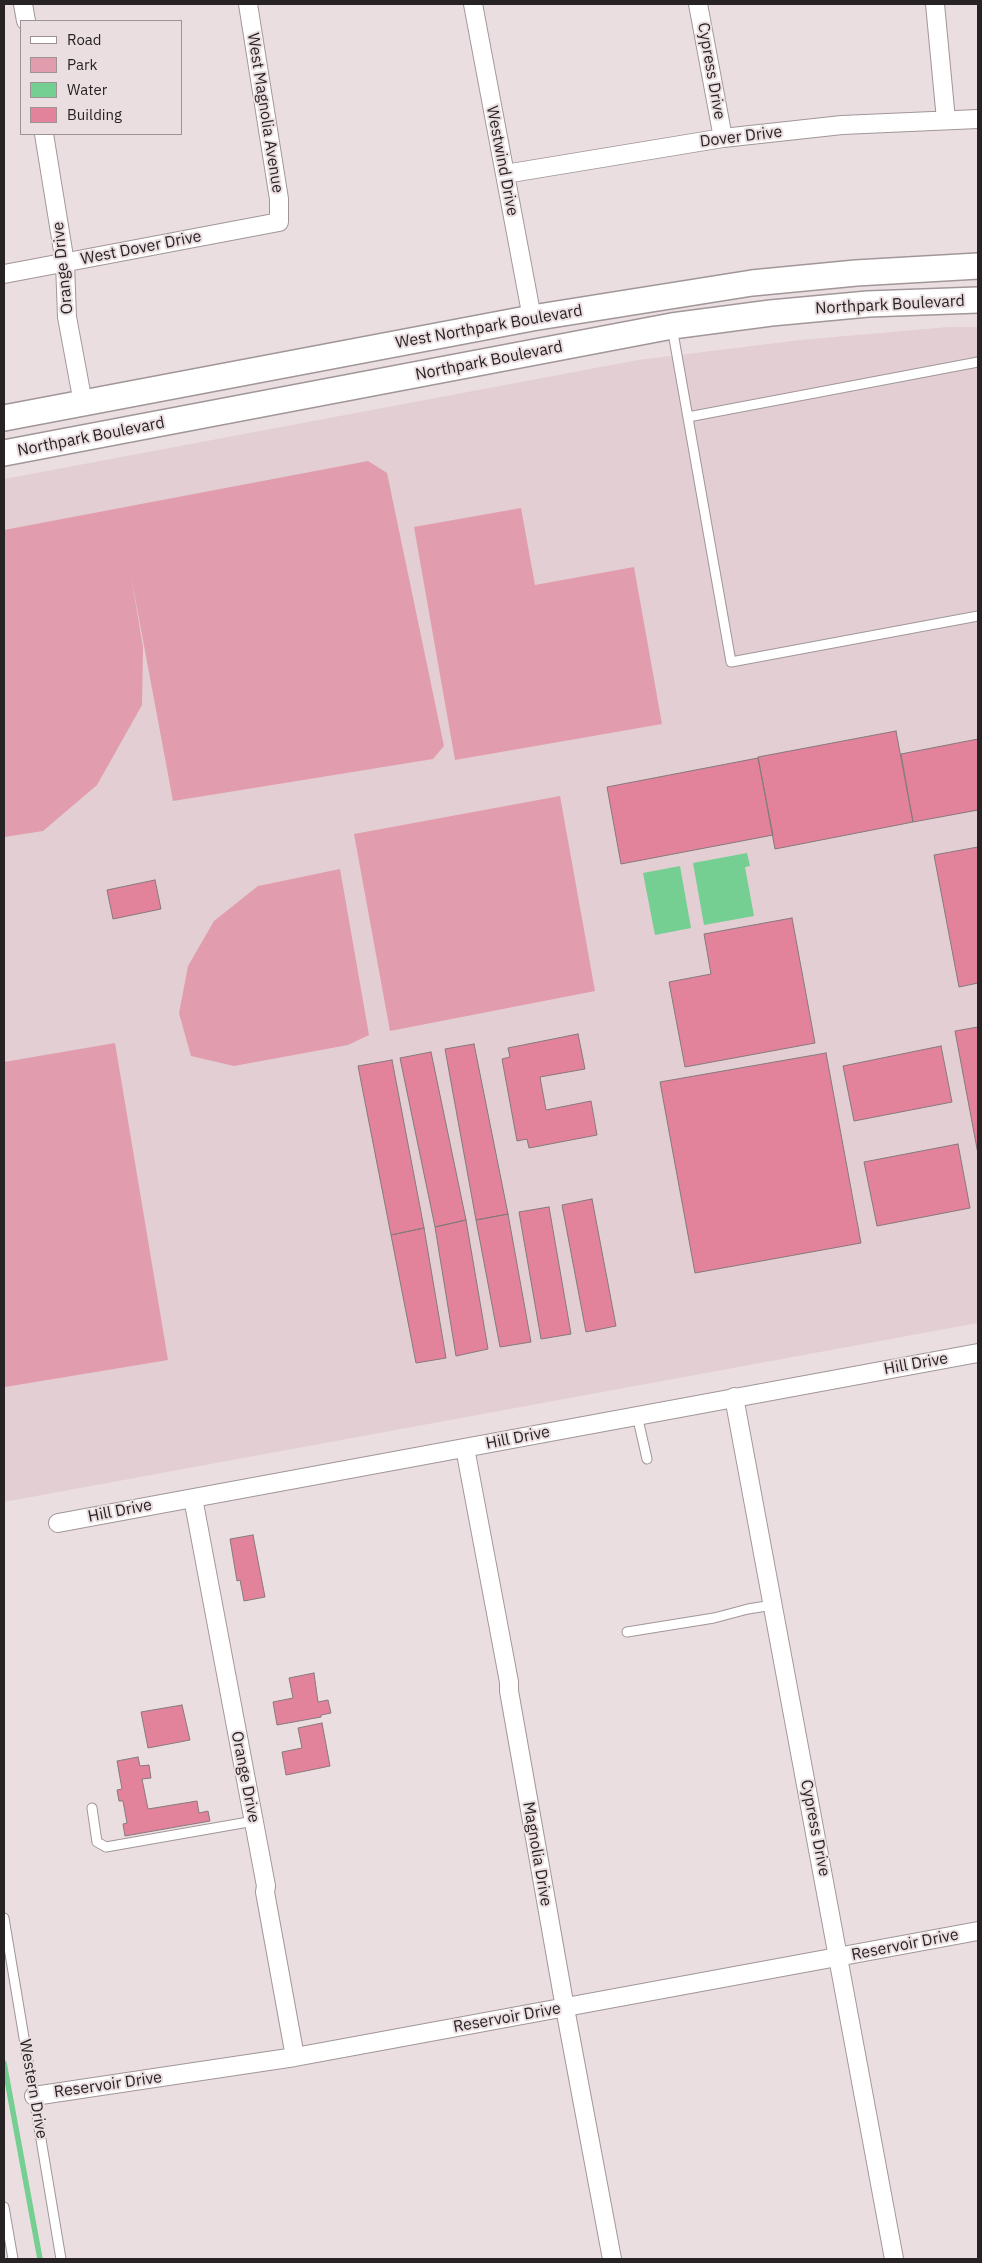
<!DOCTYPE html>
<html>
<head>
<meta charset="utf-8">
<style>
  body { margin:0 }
  #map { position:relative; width:982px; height:2263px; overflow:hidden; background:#ebdee1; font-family:"IBM Plex Sans",sans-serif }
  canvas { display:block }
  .frame { position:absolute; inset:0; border:5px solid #272324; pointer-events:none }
  .legend { position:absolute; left:20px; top:20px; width:162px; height:115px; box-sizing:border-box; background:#ebdee1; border:1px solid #9d9395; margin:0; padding:6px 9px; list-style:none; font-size:15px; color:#272324 }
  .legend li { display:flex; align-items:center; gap:10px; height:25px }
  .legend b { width:25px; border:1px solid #9d9395 }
</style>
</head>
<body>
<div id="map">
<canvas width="982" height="2263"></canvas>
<div class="frame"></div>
<ul class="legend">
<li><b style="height:6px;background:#fff"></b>Road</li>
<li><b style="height:14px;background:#e19dad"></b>Park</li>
<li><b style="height:14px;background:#75ce92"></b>Water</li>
<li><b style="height:14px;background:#e3829b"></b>Building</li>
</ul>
</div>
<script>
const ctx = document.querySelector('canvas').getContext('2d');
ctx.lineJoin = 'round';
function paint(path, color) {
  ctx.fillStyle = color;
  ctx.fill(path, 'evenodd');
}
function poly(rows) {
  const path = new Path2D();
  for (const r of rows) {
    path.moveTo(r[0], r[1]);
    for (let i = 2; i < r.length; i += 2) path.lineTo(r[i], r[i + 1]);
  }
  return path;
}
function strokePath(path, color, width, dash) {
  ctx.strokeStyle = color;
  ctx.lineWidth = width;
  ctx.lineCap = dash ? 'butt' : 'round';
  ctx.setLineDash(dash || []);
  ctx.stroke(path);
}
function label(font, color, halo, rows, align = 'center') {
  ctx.font = font + ' "IBM Plex Sans",sans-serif';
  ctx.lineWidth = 4;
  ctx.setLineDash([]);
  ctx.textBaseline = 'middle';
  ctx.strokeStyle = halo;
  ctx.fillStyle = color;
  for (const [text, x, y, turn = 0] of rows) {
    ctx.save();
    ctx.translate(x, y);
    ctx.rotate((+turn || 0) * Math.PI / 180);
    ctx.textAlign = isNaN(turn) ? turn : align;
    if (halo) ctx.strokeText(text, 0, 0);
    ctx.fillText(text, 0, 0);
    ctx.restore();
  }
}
const built = poly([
  [948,327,978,327,978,1323,4,1502,4,479,638,360,800,340]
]);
const green = poly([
  [368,461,387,473,444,746,433,759,173,801,131,576,143,647,142,705,97,785,43,831,4,837,4,530],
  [521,508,535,585,634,567,662,724,455,760,414,527],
  [560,796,595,991,390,1031,354,834],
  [340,869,369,1035,348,1045,234,1066,191,1056,179,1013,188,966,214,921,258,886],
  [115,1043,168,1360,5,1387,4,1377,4,1062]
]);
const water = poly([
  [747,853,750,866,745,867,754,916,704,925,693,863],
  [680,866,691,928,655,935,643,873]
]);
const stream = poly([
  [4,2063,40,2259]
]);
const building = poly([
  [896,731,913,822,775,849,758,757,896,731],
  [978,739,978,810,913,822,901,754,978,739],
  [758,758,773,835,621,864,607,787,758,758],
  [978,847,978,983,959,987,934,855,978,847],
  [155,880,161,909,113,919,107,890,155,880],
  [792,918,815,1043,685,1067,669,982,711,974,704,934,792,918],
  [978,1027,978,1154,955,1031,978,1027],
  [578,1034,585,1069,540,1077,546,1110,591,1101,597,1135,529,1148,527,1139,517,1141,502,1059,510,1057,508,1048,578,1034],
  [474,1044,508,1214,476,1220,445,1049,474,1044],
  [941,1046,952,1102,854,1121,843,1066,941,1046],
  [431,1052,466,1220,435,1227,400,1058,431,1052],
  [826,1053,861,1243,695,1273,660,1082,826,1053],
  [392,1060,424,1228,391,1235,358,1066,392,1060],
  [958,1144,970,1208,877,1226,864,1162,958,1144],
  [592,1199,616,1326,586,1332,562,1205,592,1199],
  [549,1207,571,1334,541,1339,519,1212,549,1207],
  [508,1214,531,1342,500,1347,476,1220,508,1214],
  [466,1220,488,1349,456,1356,435,1227,466,1220],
  [424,1228,446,1358,416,1363,391,1235,424,1228],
  [253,1535,265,1597,244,1601,240,1580,237,1581,230,1539,253,1535],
  [314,1673,318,1702,328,1700,331,1713,321,1715,321,1717,277,1725,273,1702,293,1698,289,1678,314,1673],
  [182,1705,190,1740,148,1748,141,1712,182,1705],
  [322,1723,330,1766,286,1775,282,1752,302,1748,298,1728,322,1723],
  [138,1757,140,1766,149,1765,151,1778,142,1779,148,1809,197,1801,199,1813,208,1811,210,1821,125,1836,123,1824,127,1823,123,1801,119,1801,117,1790,122,1789,117,1761,138,1757]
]);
const lane = poly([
  [672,327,731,662,978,616],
  [688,417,978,362],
  [637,1415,647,1459],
  [627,1632,714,1618,748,1609,773,1605],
  [92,1808,97,1842,106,1847,254,1821],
  [4,1918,61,2259],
  [4,2207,13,2259]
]);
const street = poly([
  [23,4,26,21],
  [473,4,532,318],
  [698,4,723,138],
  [935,4,946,120],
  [44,134,65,263,67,317,83,403],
  [505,174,723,138,842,125,978,119],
  [4,274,279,222,279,199,248,4],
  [734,1397,894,2259],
  [465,1448,509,1682,509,1691,565,2008,612,2259],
  [193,1498,266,1886,265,1892,295,2057],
  [58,1523,978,1353],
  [34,2096,295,2057,978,1931]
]);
const secondary = poly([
  [4,418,532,318,752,283,856,273,978,266],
  [4,453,672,326,771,313,868,304,978,300]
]);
const streetNames = [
  ["Cypress Drive",711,71,80],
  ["West Magnolia Avenue",265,113,81],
  ["Dover Drive",741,137,-7],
  ["Westwind Drive",502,161,79],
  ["West Dover Drive",141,248,-11],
  ["Orange Drive",63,268,-96],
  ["Northpark Boulevard",890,305,-3],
  ["West Northpark Boulevard",489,327,-10],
  ["Northpark Boulevard",489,361,-11],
  ["Northpark Boulevard",91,437,-11],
  ["Hill Drive",916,1364,-10],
  ["Hill Drive",518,1438,-11],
  ["Hill Drive",120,1511,-11],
  ["Orange Drive",245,1777,79],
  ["Cypress Drive",815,1828,79],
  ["Magnolia Drive",537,1854,80],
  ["Reservoir Drive",905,1945,-11],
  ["Reservoir Drive",507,2018,-10],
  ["Reservoir Drive",108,2085,-8],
  ["Western Drive",33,2089,80]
];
paint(built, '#e3ced3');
paint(green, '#e19dad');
paint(water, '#75ce92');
strokePath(stream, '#75ce92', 5.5);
paint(building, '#e3829b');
strokePath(building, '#867a7d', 1);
strokePath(lane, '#a19698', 11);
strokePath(street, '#a19698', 20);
strokePath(secondary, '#a19698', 28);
strokePath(lane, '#fff', 9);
strokePath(street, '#fff', 18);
strokePath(secondary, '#fff', 25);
label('16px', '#272324', '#ebdee1', streetNames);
</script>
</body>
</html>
